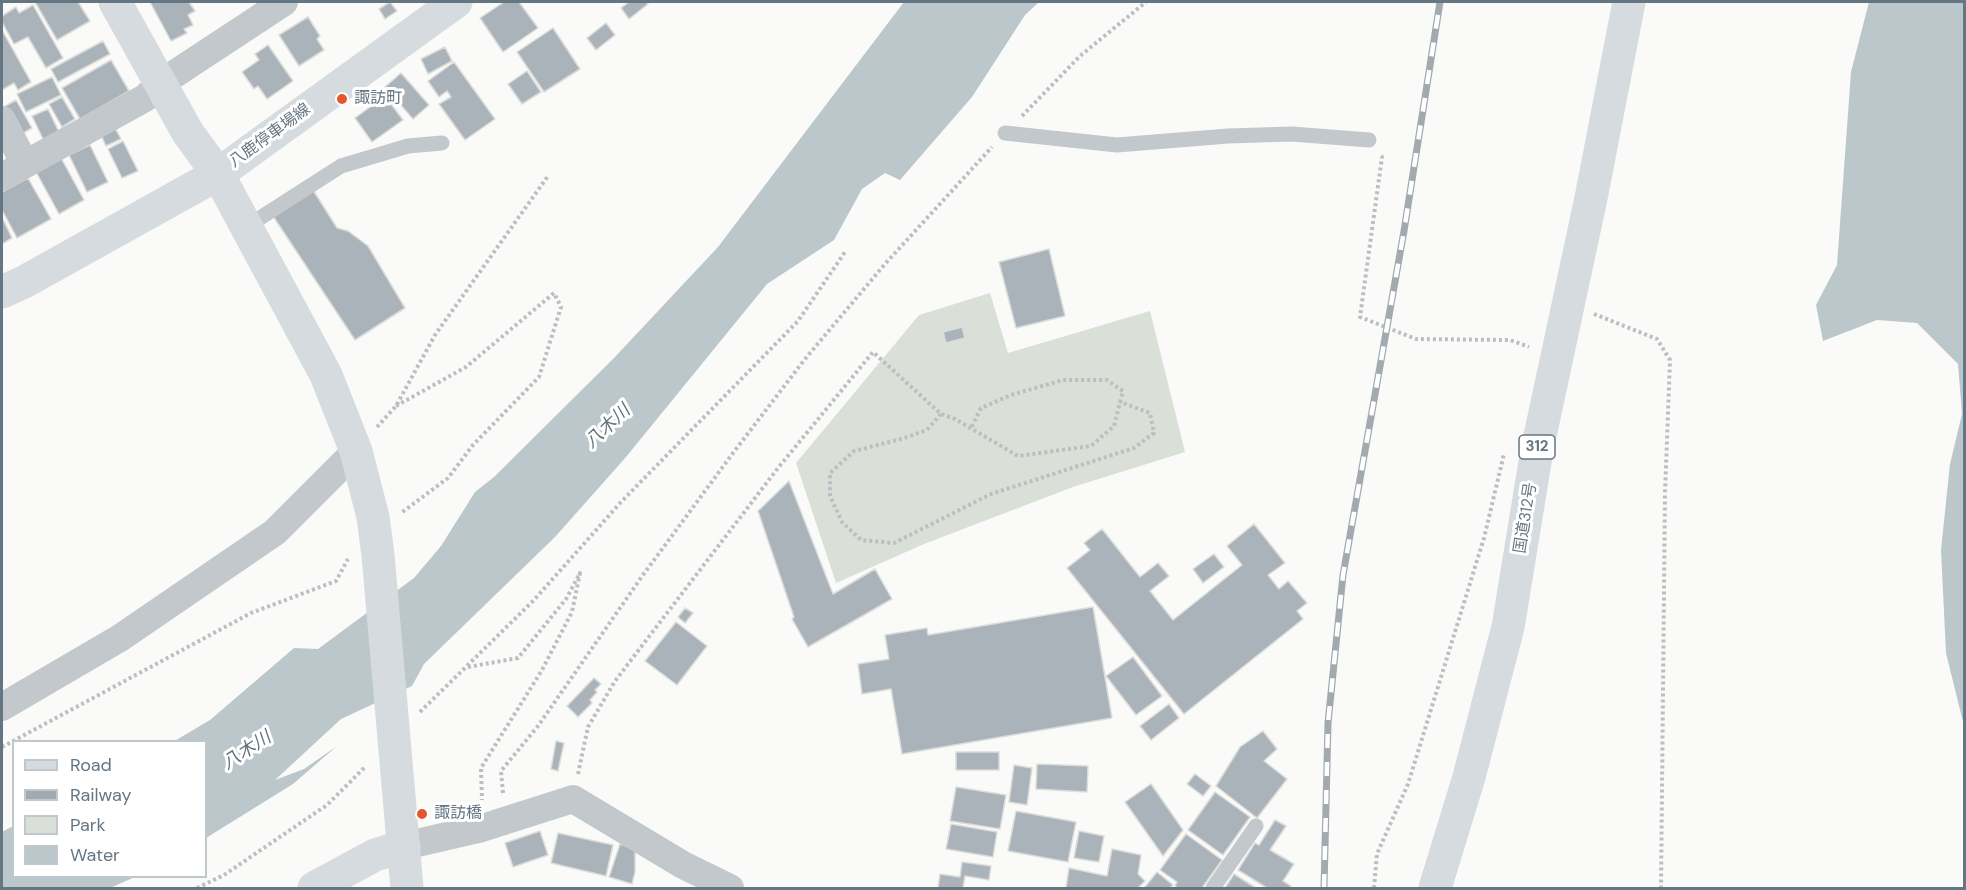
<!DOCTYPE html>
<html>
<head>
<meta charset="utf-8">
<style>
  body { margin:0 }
  #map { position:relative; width:1966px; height:890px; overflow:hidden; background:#fafaf8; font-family:"DM Sans",sans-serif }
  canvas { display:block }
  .frame { position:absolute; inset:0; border:3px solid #657683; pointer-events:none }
  .legend { position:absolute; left:12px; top:740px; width:195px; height:138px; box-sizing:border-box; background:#fff; border:2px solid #c1c8cd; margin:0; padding:8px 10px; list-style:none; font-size:18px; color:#657683 }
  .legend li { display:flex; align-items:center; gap:12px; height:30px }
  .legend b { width:30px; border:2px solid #c1c8cd }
</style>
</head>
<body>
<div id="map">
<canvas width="1966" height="890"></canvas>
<div class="frame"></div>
<ul class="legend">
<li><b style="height:8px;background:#d6dbdf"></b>Road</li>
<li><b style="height:8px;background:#a2aab0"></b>Railway</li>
<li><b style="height:16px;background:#dadfd7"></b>Park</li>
<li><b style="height:16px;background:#bbc7cb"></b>Water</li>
</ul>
</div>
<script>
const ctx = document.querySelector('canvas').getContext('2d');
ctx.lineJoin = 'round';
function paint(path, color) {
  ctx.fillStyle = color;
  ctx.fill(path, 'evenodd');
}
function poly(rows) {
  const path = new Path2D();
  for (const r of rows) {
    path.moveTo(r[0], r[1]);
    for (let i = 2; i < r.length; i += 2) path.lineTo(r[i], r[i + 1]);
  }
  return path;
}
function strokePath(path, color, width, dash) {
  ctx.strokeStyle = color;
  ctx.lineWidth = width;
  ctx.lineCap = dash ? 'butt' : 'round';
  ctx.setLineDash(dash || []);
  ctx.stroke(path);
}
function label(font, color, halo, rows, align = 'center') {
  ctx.font = font + ' "DM Sans","Noto Sans JP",sans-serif';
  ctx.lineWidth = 6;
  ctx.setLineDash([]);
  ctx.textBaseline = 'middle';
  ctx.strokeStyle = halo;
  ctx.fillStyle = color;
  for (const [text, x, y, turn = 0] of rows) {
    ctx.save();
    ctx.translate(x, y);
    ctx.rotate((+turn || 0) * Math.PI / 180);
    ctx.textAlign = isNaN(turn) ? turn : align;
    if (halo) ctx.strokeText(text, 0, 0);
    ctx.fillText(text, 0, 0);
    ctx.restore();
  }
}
const green = poly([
  [990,293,1008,353,1150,311,1185,452,1073,487,924,544,836,583,796,463,919,315]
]);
const water = poly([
  [904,2,1039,2,1025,15,972,97,900,180,885,173,862,189,834,240,767,284,626,457,555,537,424,664,412,686,341,719,275,780,304,769,337,746,293,784,206,838,206,742,173,742,210,720,294,648,318,649,414,578,441,546,475,492,494,477,614,358,718,247],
  [1869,2,1964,2,1964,726,1946,653,1941,550,1950,464,1962,414,1958,364,1917,323,1877,320,1823,341,1816,305,1837,265,1851,72],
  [13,826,14,876,135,877,110,888,2,888,2,832]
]);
const building = poly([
  [35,2,78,2,90,21,57,40,35,2],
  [150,2,189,2,195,11,188,15,193,25,184,29,187,33,171,41,150,2],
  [390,2,397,11,385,19,379,9,390,2],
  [504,2,519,2,538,28,503,52,480,18,504,2],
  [629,2,646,2,648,4,629,19,621,8,629,2],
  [33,5,63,58,46,68,28,37,14,44,2,22,2,16,16,7,19,13,33,5],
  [308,17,320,36,317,39,324,50,299,66,279,35,308,17],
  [606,23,615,35,596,50,587,38,606,23],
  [553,28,580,69,544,92,517,52,553,28],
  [2,30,31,82,18,90,14,83,2,90,2,30],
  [103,41,110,54,58,82,51,69,103,41],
  [268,45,293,81,267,99,258,86,254,89,242,72,259,60,255,54,268,45],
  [445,47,452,61,428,74,421,59,445,47],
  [111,60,129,91,80,119,62,88,111,60],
  [454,62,495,119,465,140,439,104,451,97,447,91,439,97,428,81,454,62],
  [527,71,541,92,522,104,508,84,527,71],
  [401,73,429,105,413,119,385,87,401,73],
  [52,77,61,95,26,112,17,94,52,77],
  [385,96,403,120,372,142,355,118,385,96],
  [62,97,75,119,62,127,49,104,62,97],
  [16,100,32,128,18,136,2,108,16,100],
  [48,109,59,132,43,139,32,116,48,109],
  [114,126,121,139,106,146,100,133,114,126],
  [123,141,138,171,122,178,108,149,123,141],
  [90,145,108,182,87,192,69,155,90,145],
  [60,156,84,200,59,214,35,170,60,156],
  [28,178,51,219,17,238,2,210,2,192,28,178],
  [313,190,337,228,348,231,368,246,405,308,355,340,273,216,313,190],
  [2,217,12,238,2,244,2,217],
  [1049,249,1065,316,1016,328,999,262,1049,249],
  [962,327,965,338,946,343,943,332,962,327],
  [789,481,833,594,875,569,892,599,808,647,792,619,794,617,758,511,789,481],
  [1254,524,1285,563,1268,575,1279,589,1288,581,1307,603,1297,611,1303,619,1184,714,1067,568,1090,550,1084,543,1102,529,1140,577,1158,563,1169,576,1150,591,1173,620,1242,565,1227,546,1254,524],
  [1214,554,1224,567,1203,583,1193,569,1214,554],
  [1093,607,1112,718,902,754,891,689,862,694,858,664,889,659,885,635,927,628,928,635,1093,607],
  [685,608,693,613,685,623,678,617,685,608],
  [676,622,707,646,677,685,645,661,676,622],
  [1133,657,1162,696,1136,715,1106,676,1133,657],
  [594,678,601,684,595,690,597,692,590,700,592,703,578,717,567,706,594,678],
  [1169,704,1179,718,1151,740,1140,726,1169,704],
  [1263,731,1277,749,1264,761,1287,779,1257,818,1216,786,1240,747,1263,731],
  [556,741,564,743,558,771,551,769,556,741],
  [956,752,999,752,999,770,956,770,956,752],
  [1037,764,1088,766,1087,792,1036,789,1037,764],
  [1014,765,1032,768,1027,805,1009,802,1014,765],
  [1195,774,1211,786,1203,796,1187,784,1195,774],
  [1151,784,1183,830,1163,856,1125,802,1151,784],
  [956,787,1006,795,1000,829,950,821,956,787],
  [1215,792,1250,817,1223,855,1188,830,1215,792],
  [1016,811,1076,822,1068,862,1008,851,1016,811],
  [1275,820,1286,826,1270,850,1294,864,1283,881,1291,886,1289,888,1267,888,1238,870,1255,843,1259,845,1275,820],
  [951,824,997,832,993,857,946,849,951,824],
  [540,831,548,855,513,867,505,843,540,831],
  [1079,831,1104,836,1099,862,1074,858,1079,831],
  [558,833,613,845,606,876,551,863,558,833],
  [1186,834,1222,860,1202,888,1177,888,1175,886,1177,882,1160,870,1186,834],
  [620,844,635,849,635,872,632,884,609,877,620,844],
  [1112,849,1141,855,1138,874,1145,881,1138,888,1066,888,1069,868,1107,876,1112,849],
  [962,862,991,866,989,880,965,876,963,888,938,888,940,874,960,877,962,862],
  [1157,872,1173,885,1170,888,1144,888,1157,872],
  [1234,874,1256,888,1225,888,1234,874]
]);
const path = poly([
  [1022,116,1080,56,1146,2],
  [1381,156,1382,157,1360,317,1416,339,1510,340,1529,347],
  [1594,314,1657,339,1670,360,1665,493,1661,888],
  [396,406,466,367,554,293,561,307,539,377,473,445,448,478,401,513],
  [941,414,927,430,901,439,854,451,830,473,830,496,842,522,861,540,894,543,991,494,1134,448,1154,433,1150,413,1120,402],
  [377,427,396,406,435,335,548,176],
  [468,667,518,658,566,599,580,573,572,612,542,670,481,768,482,800],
  [420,712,534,600,621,502,798,321,845,252],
  [2,747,251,613,336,581,348,559],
  [578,774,588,727,615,681,778,468,873,352,941,414,955,419,1018,456,1091,446,1114,426,1123,391,1107,380,1063,380,1011,395,981,408,971,428],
  [503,793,501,771,538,726,643,575,733,453,805,359,885,264,992,147],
  [197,888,224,875,327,805,366,766],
  [1374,888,1377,854,1408,784,1484,538,1504,454]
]);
const lane = poly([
  [1005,133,1117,145,1228,136,1292,134,1369,140],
  [246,227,341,166,408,146,442,143],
  [1213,888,1256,826]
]);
const street = poly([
  [2,120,25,164],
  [2,177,145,98,161,83,284,2],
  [2,707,120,638,275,532,356,451],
  [404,846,482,828,573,799,683,865,730,888]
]);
const secondary = poly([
  [115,2,188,133,218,174,326,375,356,451,373,517,378,555,407,888],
  [2,292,24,282,218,174,456,2],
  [314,888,375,855,404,846]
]);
const highway = poly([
  [1435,888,1469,777,1508,627,1537,450,1591,198,1629,2]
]);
const rail = poly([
  [1324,888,1328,723,1343,575,1404,231,1440,2]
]);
const markers = [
  [342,99,6,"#e4572e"],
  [422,814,6,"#e4572e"]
];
const shields = [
  [1537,447,36]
];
const shieldNames = [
  ["312",1537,447]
];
const poiNames = [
  ["諏訪町",354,99],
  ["諏訪橋",434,814]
];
const streetNames = [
  ["八鹿停車場線",270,136,-36],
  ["国道312号",1526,518,-81]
];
const waterNames = [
  ["八木川",608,427,-43],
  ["八木川",247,751,-33]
];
paint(green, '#dadfd7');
paint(water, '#bbc7cb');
paint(building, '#aab3b9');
strokePath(building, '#dcdcda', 1.5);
strokePath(path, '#bbbfc2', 4, [3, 3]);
strokePath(lane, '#c3c8cc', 15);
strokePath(street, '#c3c8cc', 28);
strokePath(secondary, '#d6dbdf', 33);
strokePath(highway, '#d6dbdf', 33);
strokePath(rail, '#a2aab0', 7);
strokePath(rail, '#fff', 4.5, [14]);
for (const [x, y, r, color] of markers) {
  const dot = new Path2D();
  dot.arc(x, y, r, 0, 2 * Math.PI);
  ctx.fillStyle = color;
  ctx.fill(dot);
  strokePath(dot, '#fff', 2);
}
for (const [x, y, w] of shields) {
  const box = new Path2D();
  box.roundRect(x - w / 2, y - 12, w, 24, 4.5);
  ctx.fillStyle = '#fff';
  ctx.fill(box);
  strokePath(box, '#657683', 1.5);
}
label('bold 15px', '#657683', null, shieldNames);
label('16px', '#657683', '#fff', poiNames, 'left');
label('16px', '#657683', '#fff', streetNames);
label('italic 18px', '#60757c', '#fff', waterNames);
</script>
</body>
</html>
